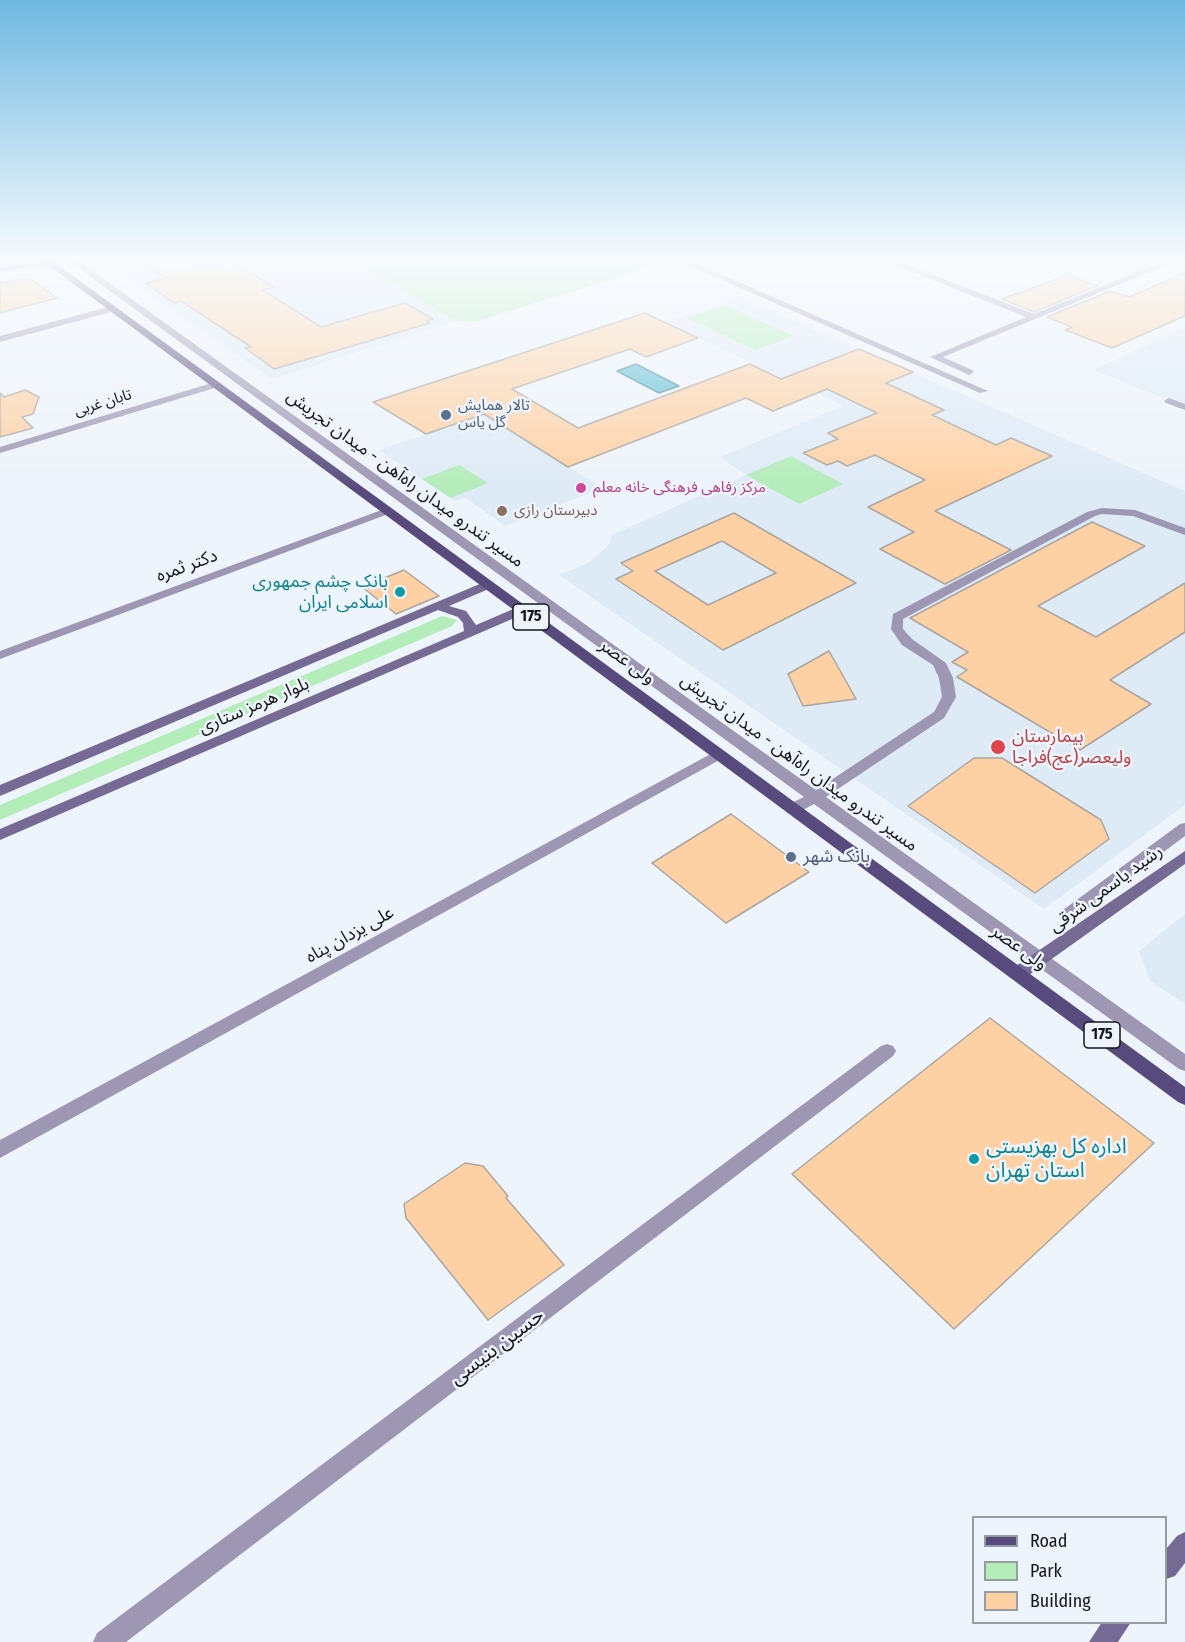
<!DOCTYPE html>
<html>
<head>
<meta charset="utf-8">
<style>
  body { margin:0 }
  #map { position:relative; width:1185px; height:1642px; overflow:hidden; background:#eef4fb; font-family:"Fira Sans Condensed",sans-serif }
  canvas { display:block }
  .legend { position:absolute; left:972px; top:1516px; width:195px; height:108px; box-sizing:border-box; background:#eef4fb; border:2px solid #979ca1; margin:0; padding:8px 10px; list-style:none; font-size:18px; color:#151719 }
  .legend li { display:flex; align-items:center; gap:12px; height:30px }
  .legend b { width:30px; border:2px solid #979ca1 }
</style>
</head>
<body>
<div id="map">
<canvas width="1185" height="1642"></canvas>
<ul class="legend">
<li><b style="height:8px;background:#574b7d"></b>Road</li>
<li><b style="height:16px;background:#b4ecba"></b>Park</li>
<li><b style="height:16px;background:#fed1a5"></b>Building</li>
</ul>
</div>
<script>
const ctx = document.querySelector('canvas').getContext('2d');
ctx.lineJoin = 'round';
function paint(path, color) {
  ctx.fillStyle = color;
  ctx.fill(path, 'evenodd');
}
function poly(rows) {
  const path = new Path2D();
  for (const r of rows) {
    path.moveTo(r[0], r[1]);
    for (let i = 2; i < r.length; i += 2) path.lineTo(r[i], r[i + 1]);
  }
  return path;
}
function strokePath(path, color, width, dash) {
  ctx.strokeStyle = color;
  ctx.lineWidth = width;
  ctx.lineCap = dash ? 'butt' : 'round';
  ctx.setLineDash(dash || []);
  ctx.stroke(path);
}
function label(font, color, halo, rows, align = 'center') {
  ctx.font = font + ' "Fira Sans Condensed","Noto Sans Arabic",sans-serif';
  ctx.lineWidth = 5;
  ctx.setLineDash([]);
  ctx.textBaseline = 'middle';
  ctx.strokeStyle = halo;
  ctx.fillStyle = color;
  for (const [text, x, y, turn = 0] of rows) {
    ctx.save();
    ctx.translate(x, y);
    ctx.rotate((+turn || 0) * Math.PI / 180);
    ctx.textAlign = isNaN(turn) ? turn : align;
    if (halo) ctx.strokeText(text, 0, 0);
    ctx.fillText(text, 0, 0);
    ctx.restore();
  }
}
const built = poly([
  [98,259,348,259,456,321,272,379],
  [739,297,1185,491,1185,805,1044,909,559,575,588,563,608,546,612,535,746,475,720,457,843,406,665,322],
  [1185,327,1185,407,1093,370],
  [484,414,533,445,602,488,505,526,466,498,454,501,379,450],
  [1185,914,1185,1004,1150,981,1139,951]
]);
const green = poly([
  [348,259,655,259,663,263,475,322,456,321],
  [725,305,794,336,755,350,687,318],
  [791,456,843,484,799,504,746,475],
  [459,465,488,483,451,498,422,479],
  [442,616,457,620,452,626,0,820,0,805]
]);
const water = poly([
  [636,364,679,386,659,393,617,371,636,364]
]);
const building = poly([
  [137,259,188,259,203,268,231,261,274,287,263,290,321,327,405,303,433,319,426,321,430,323,274,369,245,348,251,347,181,301,174,303,146,283,166,278,137,259],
  [1185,273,1185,316,1112,348,1065,330,1072,327,1047,317,1110,291,1129,297,1185,273],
  [1068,275,1097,286,1034,312,1002,299,1068,275],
  [20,279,31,279,57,298,0,313,0,283,20,279],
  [645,313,698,338,646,357,630,349,512,389,578,428,750,364,781,379,859,349,913,372,886,383,944,410,932,415,996,445,1011,438,1052,456,935,511,1011,550,945,584,880,549,914,532,868,507,925,480,875,455,847,466,838,461,827,465,803,453,838,439,828,433,877,413,827,389,773,411,746,398,568,467,484,414,426,434,373,402,645,313],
  [25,390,39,397,33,414,22,417,33,428,0,437,0,393,4,397,25,390],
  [734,513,856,583,723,650,616,579,633,571,621,563,734,513],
  [722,541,776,573,708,605,655,571,722,541],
  [1092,522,1145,546,1038,606,1096,637,1185,583,1185,632,1110,680,1151,704,1080,750,957,677,967,670,952,662,968,652,910,618,1092,522],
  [404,570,439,596,396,614,362,587,404,570],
  [829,651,856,699,803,706,788,674,829,651],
  [974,758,1002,758,1101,820,1109,839,1035,893,908,806,974,758],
  [731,814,809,872,726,923,652,863,731,814],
  [990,1018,1154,1143,954,1329,792,1174,990,1018],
  [465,1163,483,1166,508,1196,506,1198,564,1265,488,1320,406,1218,404,1204,465,1163]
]);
const lane = poly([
  [66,259,76,259,816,790,934,712,942,697,939,678,933,665,902,645,891,629,893,614,1087,512,1102,508,1135,510,1185,528,1185,535,1133,516,1102,514,1095,516,903,619,903,629,912,639,946,663,953,678,956,697,944,718,826,797,1185,1054,1185,1071,1179,1069,814,804,797,813,787,813,785,809,787,805,804,797,66,259],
  [674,259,686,259,988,391,980,393,674,259],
  [880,259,892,259,1034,314,1169,259,1181,259,943,357,972,370,974,372,969,375,930,357,1026,317,880,259],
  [1169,398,1185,404,1185,410,1166,403,1164,401,1169,398],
  [1185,823,1185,836,1075,918,1063,918,1061,914,1063,910,1180,824,1185,823]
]);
const street = poly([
  [112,306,116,309,115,311,0,342,0,336,112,306],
  [215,382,220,385,218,387,0,453,0,447,215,382],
  [387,508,391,509,391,513,0,659,0,651,387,508],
  [718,750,725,755,723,758,0,1158,0,1140,718,750],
  [887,1044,893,1046,896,1051,893,1056,126,1642,93,1642,97,1633,881,1046,887,1044]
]);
const secondary = poly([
  [50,261,53,261,53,265,0,271,0,267,50,261],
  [487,581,491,582,491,588,449,606,466,611,476,625,518,607,526,607,528,610,526,613,0,840,0,829,464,631,463,623,458,617,438,610,0,796,0,785,487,581],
  [1185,851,1185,864,1025,978,1019,979,1013,978,1011,973,1013,968,1185,851],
  [1185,1532,1185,1563,1175,1576,1166,1579,1166,1549,1177,1536,1185,1532],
  [1102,1622,1131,1622,1118,1642,1089,1642,1102,1622]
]);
const primary = poly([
  [40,259,50,259,1185,1087,1185,1105,1178,1102,40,259]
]);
const markers = [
  [446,415,6,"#5c6f8a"],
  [581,488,6,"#d1479c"],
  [502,511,6,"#8d6e63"],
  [400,592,6,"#0f9aa8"],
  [998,747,8,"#e0444e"],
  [791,857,6,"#5c6f8a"],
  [974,1159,6,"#0f9aa8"]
];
const farStreetnames = [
  ["تابان غربی",103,403,-17]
];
const farServicenames = [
  ["تالار همایش",458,406],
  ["گل یاس",458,423]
];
const farHotelnames = [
  ["مرکز رفاهی فرهنگی خانه معلم",593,488]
];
const farEducationnames = [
  ["دبیرستان رازی",514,511]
];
const shields = [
  [531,617,36],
  [1102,1035,36]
];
const shieldNames = [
  ["175",531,617],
  ["175",1102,1035]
];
const streetNames = [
  ["مسیر تندرو میدان راه‌آهن - میدان تجریش",405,479,36],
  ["دکتر ثمره",187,566,-20],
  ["ولی عصر",627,662,36],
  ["بلوار هرمز ستاری",254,706,-23],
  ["مسیر تندرو میدان راه‌آهن - میدان تجریش",799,763,36],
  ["رشید یاسمی شرقی",1106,889,-36],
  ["علی یزدان پناه",350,935,-29],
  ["ولی عصر",1019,948,36]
];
const cultureNames = [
  ["بانک چشم جمهوری",388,582],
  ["اسلامی ایران",388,603]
];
const healthNames = [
  ["بیمارستان",1012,737],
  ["ولیعصر(عج)فراجا",1012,758]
];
const serviceNames = [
  ["بانک شهر",803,857]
];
const nearCulturenames = [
  ["اداره کل بهزیستی",986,1147],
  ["استان تهران",986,1171]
];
const nearStreetnames = [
  ["حسین بنیسی",497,1347,-37]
];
paint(built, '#deeaf6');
paint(green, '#b4ecba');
paint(water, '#5dbed4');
strokePath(water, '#478c9c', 1.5);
paint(building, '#fed1a5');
strokePath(building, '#aba5a0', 1.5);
paint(lane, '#9d97b4');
paint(street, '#9d97b4');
paint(secondary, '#746a94');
paint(primary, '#574b7d');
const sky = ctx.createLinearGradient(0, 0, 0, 489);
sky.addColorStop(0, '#70b8e0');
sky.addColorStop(0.53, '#f7fafd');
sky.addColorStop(1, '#f7fafd00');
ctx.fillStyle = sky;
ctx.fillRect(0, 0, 1185, 489);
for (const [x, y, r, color] of markers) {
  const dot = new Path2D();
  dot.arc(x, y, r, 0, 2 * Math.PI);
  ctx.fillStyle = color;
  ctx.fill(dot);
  strokePath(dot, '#eef4fb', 2);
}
label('15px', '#151719', '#eef4fb', farStreetnames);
label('15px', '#4e5e75', '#eef4fb', farServicenames, 'left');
label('15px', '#b23c85', '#eef4fb', farHotelnames, 'left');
label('15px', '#785e54', '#eef4fb', farEducationnames, 'left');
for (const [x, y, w] of shields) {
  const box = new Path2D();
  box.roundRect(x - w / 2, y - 13, w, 26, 4.5);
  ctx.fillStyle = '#eef4fb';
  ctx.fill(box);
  strokePath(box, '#151719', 1.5);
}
label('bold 16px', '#151719', null, shieldNames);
label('18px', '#151719', '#eef4fb', streetNames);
label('18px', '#0d838f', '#eef4fb', cultureNames, 'right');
label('18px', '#be3a42', '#eef4fb', healthNames, 'left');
label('18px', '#4e5e75', '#eef4fb', serviceNames, 'left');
label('21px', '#0d838f', '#eef4fb', nearCulturenames, 'left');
label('21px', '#151719', '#eef4fb', nearStreetnames);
</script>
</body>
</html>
